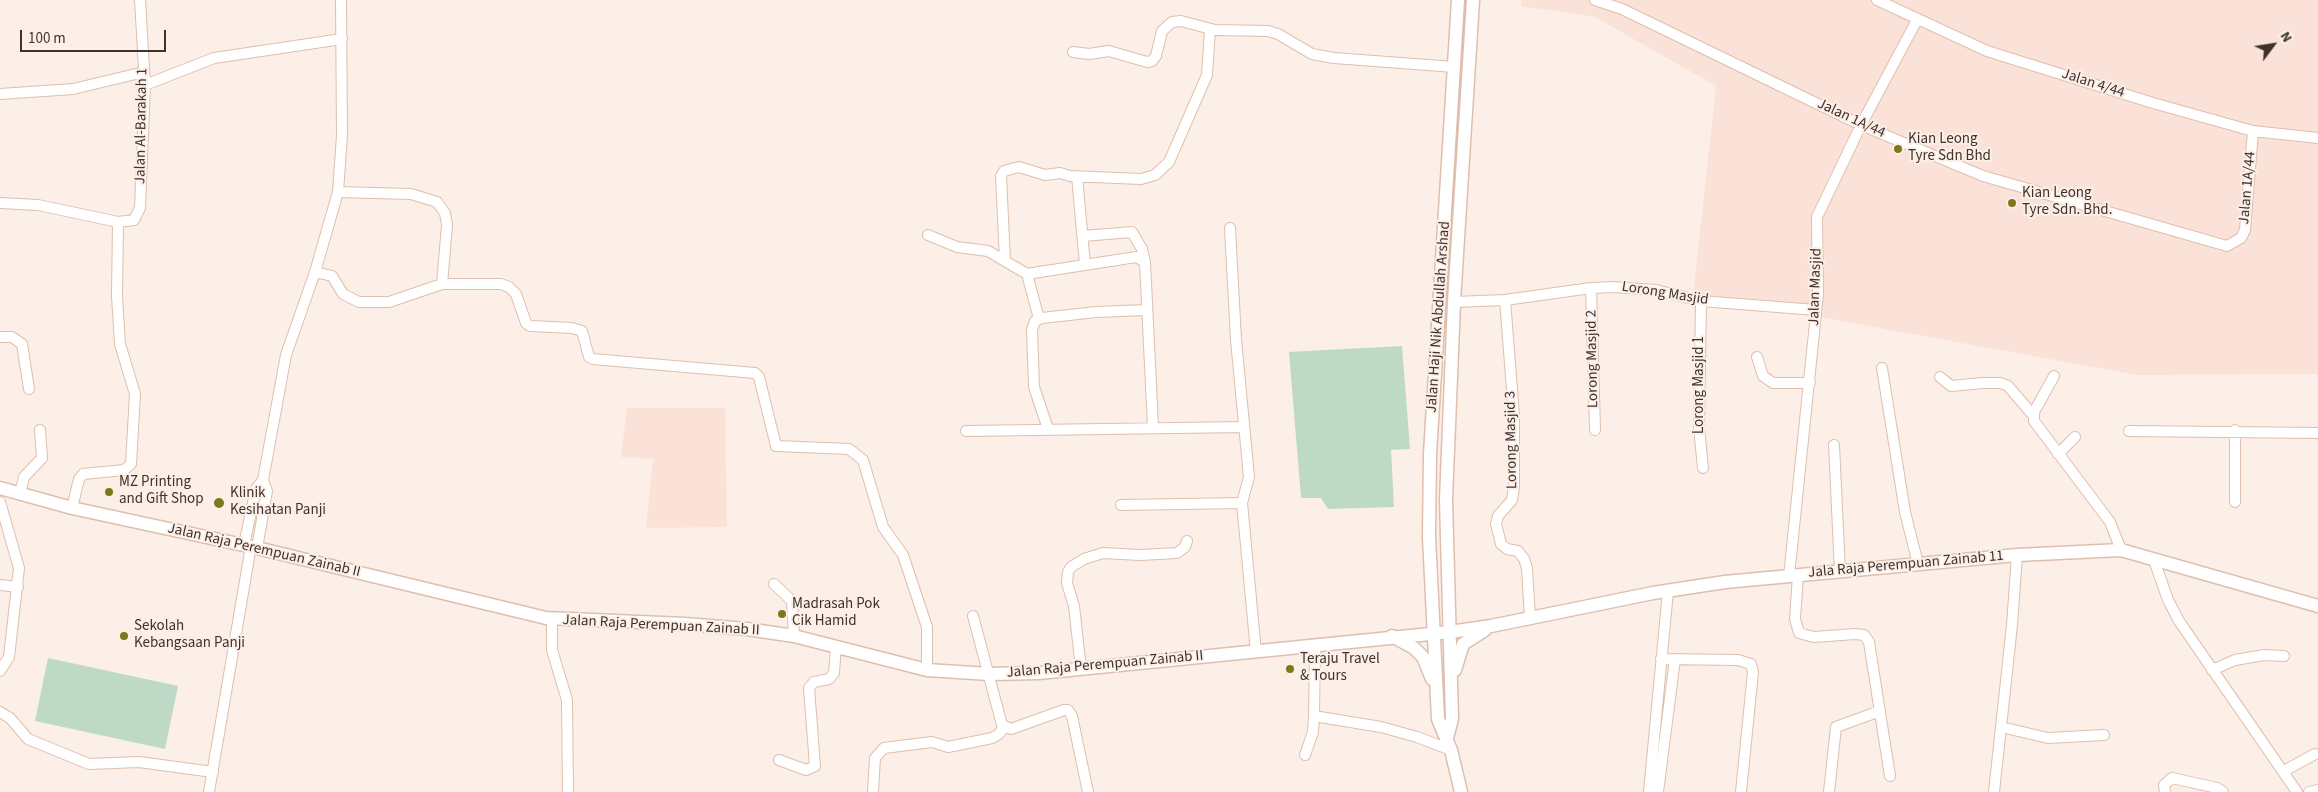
<!DOCTYPE html>
<html>
<head>
<meta charset="utf-8">
<style>
  body { margin:0 }
  #map { position:relative; width:2318px; height:792px; overflow:hidden; background:#fcefe8; font-family:"Source Sans 3",sans-serif }
  canvas { display:block }
  .north { position:absolute; left:2248px; top:20px; width:50px; height:50px; -webkit-text-stroke:4px #fcefe8; paint-order:stroke; rotate:59deg; font-size:14px; font-weight:700; line-height:20px; text-align:center; color:#3f322b }
  .north::after { content:''; display:block; margin:auto; width:18px; height:22px; background:#3f322b; clip-path:polygon(50% 0,100% 100%,50% 72%,0 100%) }
  .scale { position:absolute; left:20px; top:30px; width:146px; height:22px; box-sizing:border-box; border:2px solid #3f322b; border-top:0; padding-left:6px; font-size:15px; line-height:18px; white-space:nowrap; color:#3f322b; -webkit-text-stroke:4px #fcefe8; paint-order:stroke }
</style>
</head>
<body>
<div id="map">
<canvas width="2318" height="792"></canvas>
<div class="north">N</div>
<div class="scale">100 m</div>
</div>
<script>
const ctx = document.querySelector('canvas').getContext('2d');
ctx.lineJoin = 'round';
function paint(path, color) {
  ctx.fillStyle = color;
  ctx.fill(path, 'evenodd');
}
function poly(rows) {
  const path = new Path2D();
  for (const r of rows) {
    path.moveTo(r[0], r[1]);
    for (let i = 2; i < r.length; i += 2) path.lineTo(r[i], r[i + 1]);
  }
  return path;
}
function strokePath(path, color, width, dash) {
  ctx.strokeStyle = color;
  ctx.lineWidth = width;
  ctx.lineCap = dash ? 'butt' : 'round';
  ctx.setLineDash(dash || []);
  ctx.stroke(path);
}
function label(font, color, halo, rows, align = 'center') {
  ctx.font = font + ' "Source Sans 3",sans-serif';
  ctx.lineWidth = 4;
  ctx.setLineDash([]);
  ctx.textBaseline = 'middle';
  ctx.strokeStyle = halo;
  ctx.fillStyle = color;
  for (const [text, x, y, turn = 0] of rows) {
    ctx.save();
    ctx.translate(x, y);
    ctx.rotate((+turn || 0) * Math.PI / 180);
    ctx.textAlign = isNaN(turn) ? turn : align;
    if (halo) ctx.strokeText(text, 0, 0);
    ctx.fillText(text, 0, 0);
    ctx.restore();
  }
}
const industrial = poly([
  [1522,0,2318,0,2318,374,2137,375,1693,294,1716,86,1595,17,1521,6],
  [627,408,725,408,727,527,646,528,653,459,621,457]
]);
const green = poly([
  [1402,346,1410,449,1391,450,1394,507,1328,509,1321,498,1301,498,1289,352],
  [48,658,178,686,165,749,35,721]
]);
const minor = poly([
  [1595,0,1622,9,1861,125,1983,176,2227,246,2241,238,2245,230,2253,131],
  [1877,0,1987,51,2153,103,2253,131,2318,138],
  [1073,52,1089,54,1109,51,1147,62,1152,61,1156,56,1162,31,1172,22,1181,21,1215,30,1268,31,1278,34,1312,54,1334,58,1454,67],
  [145,85,214,58,342,39],
  [0,94,73,89,144,72],
  [1077,176,1085,265],
  [338,192,411,194,437,202,445,213,447,225,442,284],
  [0,203,38,205,118,222,134,220,140,208,145,85,140,0],
  [1230,228,1236,340,1249,477,1242,503,1256,652],
  [928,235,957,247,988,251,1027,274,1039,319],
  [1083,236,1132,232,1142,249,1145,262],
  [1005,261,1001,176,1004,171,1019,167,1045,175,1060,173,1070,176,1141,179,1155,175,1169,162,1207,75,1210,29],
  [315,272,332,276,343,294,359,302,389,302,442,284,501,284,509,287,516,294,526,323,530,326,572,328,582,331,589,357,593,359,755,373,759,377,776,446,849,449,863,460,883,527,903,555,927,627,927,670],
  [1027,274,1136,257,1145,262,1153,427],
  [1591,288,1595,430],
  [1505,300,1514,415,1514,487,1512,500,1498,516,1496,524,1501,544,1507,549,1518,551,1524,559,1527,568,1530,618],
  [1701,301,1699,428,1703,468],
  [1454,302,1505,300,1591,288,1613,287,1656,290,1701,301,1816,310],
  [0,337,12,337,22,344,29,389],
  [1757,357,1763,376,1773,383,1810,383],
  [1882,368,1905,512,1918,564],
  [2054,376,2034,412,2034,421,2110,522,2121,550],
  [1940,377,1951,386,1983,383,2001,383,2008,386,2033,415],
  [1048,429,1034,387,1032,330,1035,321,1042,318,1096,312,1146,310],
  [2235,430,2235,502],
  [966,431,1244,427],
  [2129,431,2318,433],
  [1834,445,1840,571],
  [2058,454,2075,437],
  [20,494,24,477,42,458,40,430],
  [0,502,19,568,9,657,0,671],
  [1121,505,1242,503],
  [72,508,79,479,83,474,124,470,131,464,135,394,120,344,117,296,118,222],
  [244,545,256,489,263,480],
  [257,548,267,491,263,480,286,355,315,272,338,192,342,135,341,0],
  [2154,560,2168,600,2179,621,2297,792],
  [1798,575,1795,619,1799,633,1814,637,1855,634,1864,635,1869,642,1890,776],
  [1789,576,1818,294,1817,217,1861,125,1917,20],
  [774,584,792,601,794,636],
  [0,585,18,587],
  [973,616,1002,725,1011,729,1064,710,1068,710,1072,716,1088,792],
  [552,619,552,650,567,700,568,792],
  [1315,646,1314,716,1381,727,1417,737,1451,750],
  [1661,659,1738,660,1751,664,1753,672,1741,792],
  [1081,669,1074,606,1067,583,1068,572,1071,567,1084,559,1103,553,1140,555,1177,553,1185,547,1187,541],
  [2212,670,2235,660,2264,655,2284,656],
  [0,712,10,718,28,739,89,764,139,762,213,772],
  [2001,727,2048,738,2104,735],
  [1305,755,1313,732,1314,716],
  [779,760,806,770,815,766,809,688,814,682,829,679,834,673,836,646],
  [2284,771,2315,754],
  [209,792,251,546],
  [873,792,875,758,884,748,932,742,948,747,992,738,999,734,1004,727],
  [1649,792,1668,591],
  [1658,792,1675,659],
  [1829,792,1836,727,1880,711],
  [1994,792,2012,625,2017,555],
  [2165,792,2164,785,2172,778,2217,788,2223,792],
  [2309,792,2318,790]
]);
const major = poly([
  [1458,0,1430,454,1429,537,1438,719,1451,750,1461,792],
  [0,488,72,508,257,548,546,618,685,624,747,629,794,636,927,670,989,674,1039,673,1450,632,1491,626,1653,593,1725,582,2017,555,2121,550,2318,606],
  [1392,636,1414,648,1423,657,1432,679],
  [1455,670,1463,644,1485,630],
  [1447,738,1452,719,1446,500,1454,302,1473,0]
]);
const markers = [
  [1898,149,5,"#7e771b"],
  [2012,203,5,"#7e771b"],
  [109,492,5,"#7e771b"],
  [219,503,6,"#7e771b"],
  [782,614,5,"#7e771b"],
  [124,636,5,"#7e771b"],
  [1290,669,5,"#7e771b"]
];
const streetNames = [
  ["Jalan 4/44",2093,84,18],
  ["Jalan 1A/44",1851,119,25],
  ["Jalan Al-Barakah 1",142,126,-89],
  ["Jalan 1A/44",2248,188,-85],
  ["Jalan Masjid",1816,287,-88],
  ["Lorong Masjid",1665,294,9],
  ["Jalan Haji Nik Abdullah Arshad",1439,317,-86],
  ["Lorong Masjid 2",1593,359,-91],
  ["Lorong Masjid 1",1700,385,-90],
  ["Lorong Masjid 3",1512,440,-91],
  ["Jalan Raja Perempuan Zainab II",264,551,13],
  ["Jala Raja Perempuan Zainab 11",1906,565,-5],
  ["Jalan Raja Perempuan Zainab II",661,626,3],
  ["Jalan Raja Perempuan Zainab II",1105,665,-5]
];
const poiNames = [
  ["Kian Leong",1908,140],
  ["Tyre Sdn Bhd",1908,157],
  ["Kian Leong",2022,194],
  ["Tyre Sdn. Bhd.",2022,211],
  ["MZ Printing",119,483],
  ["and Gift Shop",119,500],
  ["Klinik",230,494],
  ["Kesihatan Panji",230,511],
  ["Madrasah Pok",792,605],
  ["Cik Hamid",792,622],
  ["Sekolah",134,627],
  ["Kebangsaan Panji",134,644],
  ["Teraju Travel",1300,660],
  ["& Tours",1300,677]
];
paint(industrial, '#fae2d8');
paint(green, '#bfd9c7');
strokePath(minor, '#debfad', 12);
strokePath(major, '#debfad', 15);
strokePath(minor, '#fff', 10);
strokePath(major, '#fff', 12);
for (const [x, y, r, color] of markers) {
  const dot = new Path2D();
  dot.arc(x, y, r, 0, 2 * Math.PI);
  ctx.fillStyle = color;
  ctx.fill(dot);
  strokePath(dot, '#fcefe8', 2);
}
label('15px', '#3f322b', '#fcefe8', streetNames);
label('15px', '#3f322b', '#fcefe8', poiNames, 'left');
</script>
</body>
</html>
